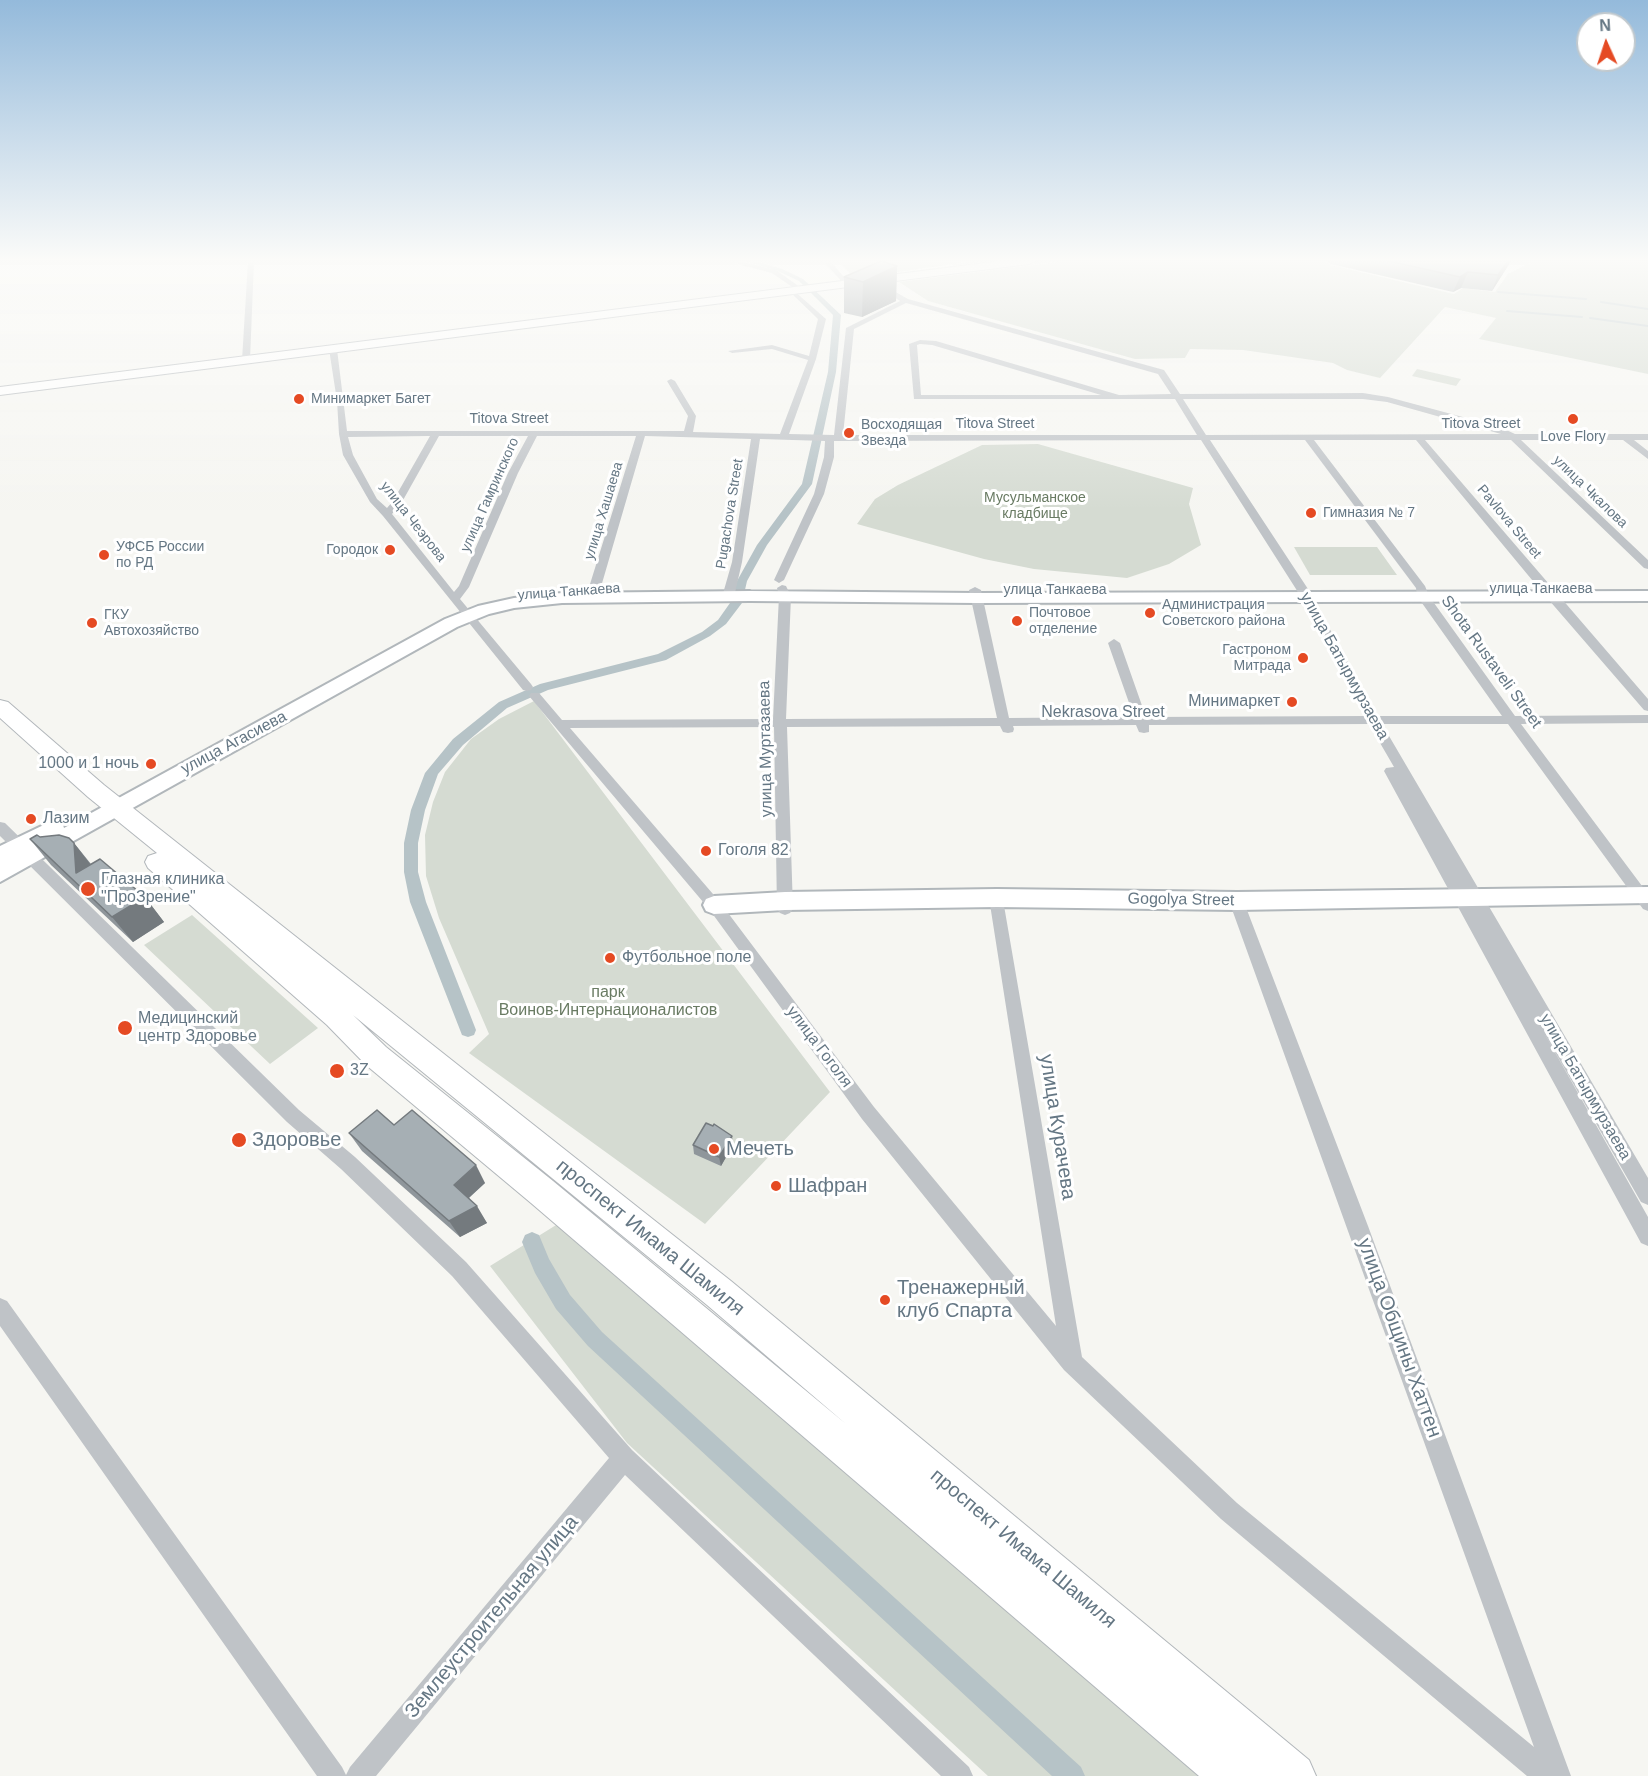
<!DOCTYPE html>
<html>
<head>
<meta charset="utf-8">
<style>
  body { margin:0 }
  #map { position:relative; width:1648px; height:1776px; overflow:hidden; background:#f6f6f2; font-family:Helvetica,sans-serif }
  canvas { display:block }
  .north { position:absolute; left:1576px; top:12px; width:60px; height:60px; box-sizing:border-box; background:#fff; border:2px solid #c1c9ce; border-radius:50%; rotate:357deg; font-size:16px; font-weight:700; line-height:24px; text-align:center; color:#657784 }
  .north::after { content:''; display:block; margin:auto; width:21px; height:27px; background:#e54a23; clip-path:polygon(50% 0,100% 100%,50% 72%,0 100%) }
</style>
</head>
<body>
<div id="map">
<canvas width="1648" height="1776"></canvas>
<div class="north">N</div>
</div>
<script>
const ctx = document.querySelector('canvas').getContext('2d');
ctx.lineJoin = 'round';
function paint(path, color) {
  ctx.fillStyle = color;
  ctx.fill(path, 'evenodd');
}
function poly(rows) {
  const path = new Path2D();
  for (const r of rows) {
    path.moveTo(r[0], r[1]);
    for (let i = 2; i < r.length; i += 2) path.lineTo(r[i], r[i + 1]);
  }
  return path;
}
function strokePath(path, color, width, dash) {
  ctx.strokeStyle = color;
  ctx.lineWidth = width;
  ctx.lineCap = dash ? 'butt' : 'round';
  ctx.setLineDash(dash || []);
  ctx.stroke(path);
}
function label(font, color, halo, rows, align = 'center') {
  ctx.font = font + ' Helvetica,sans-serif';
  ctx.lineWidth = 6;
  ctx.setLineDash([]);
  ctx.textBaseline = 'middle';
  ctx.strokeStyle = halo;
  ctx.fillStyle = color;
  for (const [text, x, y, turn = 0] of rows) {
    ctx.save();
    ctx.translate(x, y);
    ctx.rotate((+turn || 0) * Math.PI / 180);
    ctx.textAlign = isNaN(turn) ? turn : align;
    if (halo) ctx.strokeText(text, 0, 0);
    ctx.fillText(text, 0, 0);
    ctx.restore();
  }
}
const green = poly([
  [838,261,974,261,855,278],
  [1065,261,1325,261,1330,265,1454,294,1463,288,1495,292,1508,274,1530,263,1524,261,1648,261,1648,374,1479,339,1496,318,1445,307,1380,378,1347,370,1333,363,1243,350,1190,349,1185,358,1135,359,928,301,899,282],
  [1417,369,1461,379,1456,386,1412,376],
  [1038,444,1193,488,1189,504,1201,545,1169,564,1127,578,1034,569,984,559,857,524,875,499,898,485,982,445],
  [1294,547,1377,547,1397,575,1310,575],
  [534,701,830,1092,705,1224,469,1053,489,1034,439,918,426,876,425,835,433,802,445,772,471,739,499,719],
  [192,915,318,1028,270,1064,144,945],
  [561,1222,1214,1776,988,1776,627,1443,490,1266]
]);
const stream = poly([
  [1498,292,1586,299],
  [1601,302,1648,309],
  [1507,311,1582,317],
  [1590,318,1648,326]
]);
const canal = poly([
  [745,261,756,261,782,269,803,279,841,315,836,372,812,484,767,545,747,581,742,603,726,624,710,636,666,660,548,690,507,708,463,745,438,774,425,810,418,843,418,872,426,902,476,1030,474,1035,468,1037,462,1035,410,902,404,872,404,843,411,810,425,773,453,739,499,702,540,684,658,654,702,632,718,620,730,603,737,581,757,545,802,484,828,372,833,315,799,281,778,271,745,261],
  [532,1232,539,1235,549,1259,570,1295,602,1332,1081,1767,1085,1776,1052,1776,588,1346,556,1309,535,1273,522,1242,525,1235,532,1232]
]);
const street = poly([
  [248,261,254,261,250,360,246,362,242,360,248,261],
  [727,261,739,261,776,270,804,290,798,291,772,273,727,261],
  [823,261,830,261,850,284,850,286,846,286,823,261],
  [878,282,908,299,1164,370,1180,394,1363,393,1388,397,1500,427,1515,434,1648,434,1648,440,1634,440,1648,451,1648,459,1623,440,1521,440,1648,560,1648,569,1644,568,1511,440,1425,440,1648,699,1648,711,1644,710,1542,592,1416,440,1314,440,1425,586,1429,596,1515,716,1648,715,1648,723,1521,724,1648,894,1648,911,1643,909,1508,724,1382,724,1648,1178,1648,1205,1641,1202,1543,1031,1648,1217,1648,1246,1641,1243,1384,771,1386,768,1394,767,1369,724,1149,725,1149,732,1144,733,1139,732,1136,725,1013,726,1014,729,1013,732,1008,733,1003,732,1000,726,787,727,793,909,790,913,785,915,780,913,777,909,774,727,570,728,719,901,874,1107,1056,1326,989,898,992,894,997,892,1002,894,1082,1357,1237,1503,1534,1747,1229,901,1232,897,1242,897,1368,1226,1571,1776,1527,1776,1221,1519,1064,1370,862,1119,709,909,529,696,531,693,539,693,562,720,773,719,779,596,777,588,782,585,786,586,791,596,786,719,997,718,969,590,975,587,981,590,1009,718,1134,717,1108,643,1114,639,1120,643,1146,717,1365,716,1296,589,1201,440,834,441,834,457,824,494,784,580,779,583,774,580,814,494,824,457,825,441,760,439,742,562,734,597,728,600,722,597,732,562,751,439,645,436,598,597,592,600,586,597,636,436,537,436,518,473,469,587,460,599,531,684,533,687,531,690,527,691,523,690,383,516,370,502,343,455,339,434,337,401,329,349,333,347,337,349,347,431,684,431,688,416,667,381,671,379,675,381,696,416,693,432,780,434,808,360,772,349,732,353,728,351,772,345,809,356,818,319,790,292,792,289,826,319,816,359,789,434,834,435,846,328,900,301,876,285,878,282],
  [906,303,1158,374,1171,394,1119,395,936,341,920,340,909,344,914,399,1175,399,1197,435,843,435,854,329,906,303],
  [920,344,932,345,1101,395,921,395,917,345,920,344],
  [1183,399,1363,399,1387,402,1501,434,1206,435,1183,399],
  [430,436,393,501,387,508,377,499,353,455,348,437,430,436],
  [439,436,528,436,508,473,459,586,454,592,392,514,402,502,439,436],
  [1210,440,1305,440,1416,588,1417,596,1502,716,1377,716,1308,589,1210,440],
  [0,822,5,823,299,1110,355,1157,466,1262,632,1450,969,1767,973,1776,941,1776,625,1475,376,1776,317,1776,0,1326,0,1298,7,1301,342,1767,346,1775,350,1767,609,1458,452,1276,341,1169,287,1122,0,836,0,822]
]);
const secondary = poly([
  [750,591,977,593,1648,591,1648,601,977,603,750,601,562,603,514,608,489,614,457,627,0,882,0,846,54,820,62,822,64,828,445,619,478,606,514,598,562,593,750,591],
  [1648,887,1648,903,1237,910,997,907,785,910,714,914,706,911,703,905,706,899,714,896,785,892,997,889,1237,892,1648,887]
]);
const primary = poly([
  [1001,261,1035,261,1029,264,0,395,0,387,1001,261],
  [0,700,8,702,104,785,731,1281,1309,1760,1316,1776,1199,1776,531,1203,366,1065,327,1025,148,868,145,862,148,856,157,853,88,797,0,718,0,700],
  [353,1015,707,1305,846,1424,553,1181,386,1047,353,1015]
]);
const wall = poly([
  [1327,261,1511,261,1492,291,1461,288,1453,292,1331,264],
  [897,266,896,301,862,317,844,313,844,277],
  [30,839,74,843,91,864,145,897,164,922,133,942,51,865],
  [394,1125,485,1183,469,1198,487,1223,460,1237,362,1151,349,1133],
  [693,1145,733,1145,721,1166,694,1154]
]);
const shadedWall = poly([
  [1508,261,1511,261,1492,291,1498,275],
  [897,266,896,301,862,317,863,282],
  [1468,272,1461,288,1453,292,1460,277],
  [74,843,94,869,76,873],
  [145,897,164,922,133,942,112,917],
  [732,1136,733,1145,721,1166,719,1157],
  [476,1165,485,1183,464,1202,454,1185],
  [477,1206,487,1223,460,1237,449,1221]
]);
const building = poly([
  [881,261,897,266,863,282,844,277,881,261],
  [1389,261,1508,261,1498,275,1468,272,1460,277,1389,261],
  [37,835,40,837,59,835,69,838,74,843,76,873,100,859,145,897,112,917,30,839,37,835],
  [377,1110,394,1125,412,1110,476,1165,454,1185,477,1206,449,1221,349,1133,377,1110],
  [706,1123,713,1126,714,1124,732,1136,719,1157,693,1145,706,1123]
]);
const markers = [
  [299,399,6,"#e54a23"],
  [1573,419,6,"#e54a23"],
  [849,433,6,"#e54a23"],
  [1311,513,6,"#e54a23"],
  [390,550,6,"#e54a23"],
  [104,555,6,"#e54a23"],
  [1150,613,6,"#e54a23"],
  [1017,621,6,"#e54a23"],
  [92,623,6,"#e54a23"],
  [1303,658,6,"#e54a23"],
  [1292,702,6,"#e54a23"],
  [151,764,6,"#e54a23"],
  [31,819,6,"#e54a23"],
  [706,851,6,"#e54a23"],
  [88,889,8,"#e54a23"],
  [610,958,6,"#e54a23"],
  [125,1028,8,"#e54a23"],
  [337,1071,8,"#e54a23"],
  [239,1140,8,"#e54a23"],
  [714,1149,6,"#e54a23"],
  [776,1186,6,"#e54a23"],
  [885,1300,6,"#e54a23"]
];
const farPoinames = [
  ["Минимаркет Багет",311,399],
  ["Восходящая",861,425],
  ["Звезда",861,441],
  ["Love Flory",1573,437,"center"],
  ["Гимназия № 7",1323,513],
  ["УФСБ России",116,547],
  ["по РД",116,563],
  ["Городок",378,550,"right"],
  ["Администрация",1162,605],
  ["Советского района",1162,621],
  ["Почтовое",1029,613],
  ["отделение",1029,629],
  ["ГКУ",104,615],
  ["Автохозяйство",104,631],
  ["Гастроном",1291,650,"right"],
  ["Митрада",1291,666,"right"]
];
const farStreetnames = [
  ["Titova Street",509,419],
  ["Titova Street",995,424],
  ["Titova Street",1481,424],
  ["улица Чкалова",1590,492,44],
  ["улица Гамринского",490,495,-66],
  ["улица Хашаева",604,511,-73],
  ["Pugachova Street",730,514,-81],
  ["улица Чеэрова",413,522,52],
  ["Pavlova Street",1509,522,50],
  ["улица Танкаева",1541,589],
  ["улица Танкаева",1055,590],
  ["улица Танкаева",569,592,-4]
];
const farParknames = [
  ["Мусульманское",1035,498],
  ["кладбище",1035,514]
];
const streetNames = [
  ["Shota Rustaveli Street",1491,662,54],
  ["улица Батырмурзаева",1344,666,61],
  ["Nekrasova Street",1103,713],
  ["улица Агасиева",234,743,-28],
  ["улица Муртазаева",766,749,-91],
  ["Gogolya Street",1181,900,1],
  ["улица Гоголя",819,1047,53],
  ["улица Батырмурзаева",1585,1087,60]
];
const poiNames = [
  ["Минимаркет",1280,702,"right"],
  ["1000 и 1 ночь",139,764,"right"],
  ["Лазим",43,819],
  ["Гоголя 82",718,851],
  ["Глазная клиника",101,880],
  ["\"ПроЗрение\"",101,898],
  ["Футбольное поле",622,958],
  ["Медицинский",138,1019],
  ["центр Здоровье",138,1037],
  ["3Z",350,1071]
];
const parkNames = [
  ["парк",608,993],
  ["Воинов-Интернационалистов",608,1011]
];
const nearStreetnames = [
  ["улица Курачева",1057,1127,81],
  ["проспект Имама Шамиля",650,1238,39],
  ["улица Общины Хаттен",1399,1338,70],
  ["проспект Имама Шамиля",1023,1549,40],
  ["Землеустроительная улица",492,1617,-50]
];
const nearPoinames = [
  ["Здоровье",252,1140],
  ["Мечеть",726,1149],
  ["Шафран",788,1186],
  ["Тренажерный",897,1288],
  ["клуб Спарта",897,1311]
];
paint(green, '#d5dbd2');
strokePath(stream, '#b6c3c7', 2);
paint(canal, '#b6c3c7');
strokePath(secondary, '#b1b7bb', 4);
strokePath(primary, '#b2b7bb', 2);
paint(street, '#bfc3c7');
paint(secondary, '#fff');
paint(primary, '#fff');
paint(wall, '#8f969b');
paint(shadedWall, '#747a7e');
paint(building, '#a6afb4');
strokePath(building, '#747a7e', 1.5);
const sky = ctx.createLinearGradient(0, 0, 0, 510);
sky.addColorStop(0, '#94badb');
sky.addColorStop(0.51, '#fbfbf9');
sky.addColorStop(1, '#fbfbf900');
ctx.fillStyle = sky;
ctx.fillRect(0, 0, 1648, 510);
for (const [x, y, r, color] of markers) {
  const dot = new Path2D();
  dot.arc(x, y, r, 0, 2 * Math.PI);
  ctx.fillStyle = color;
  ctx.fill(dot);
  strokePath(dot, '#fff', 2);
}
label('14px', '#657784', '#fff', farPoinames, 'left');
label('14px', '#657784', '#fff', farStreetnames);
label('14px', '#697b63', '#fff', farParknames);
label('16px', '#657784', '#fff', streetNames);
label('16px', '#657784', '#fff', poiNames, 'left');
label('16px', '#697b63', '#fff', parkNames);
label('20px', '#657784', '#fff', nearStreetnames);
label('20px', '#657784', '#fff', nearPoinames, 'left');
</script>
</body>
</html>
